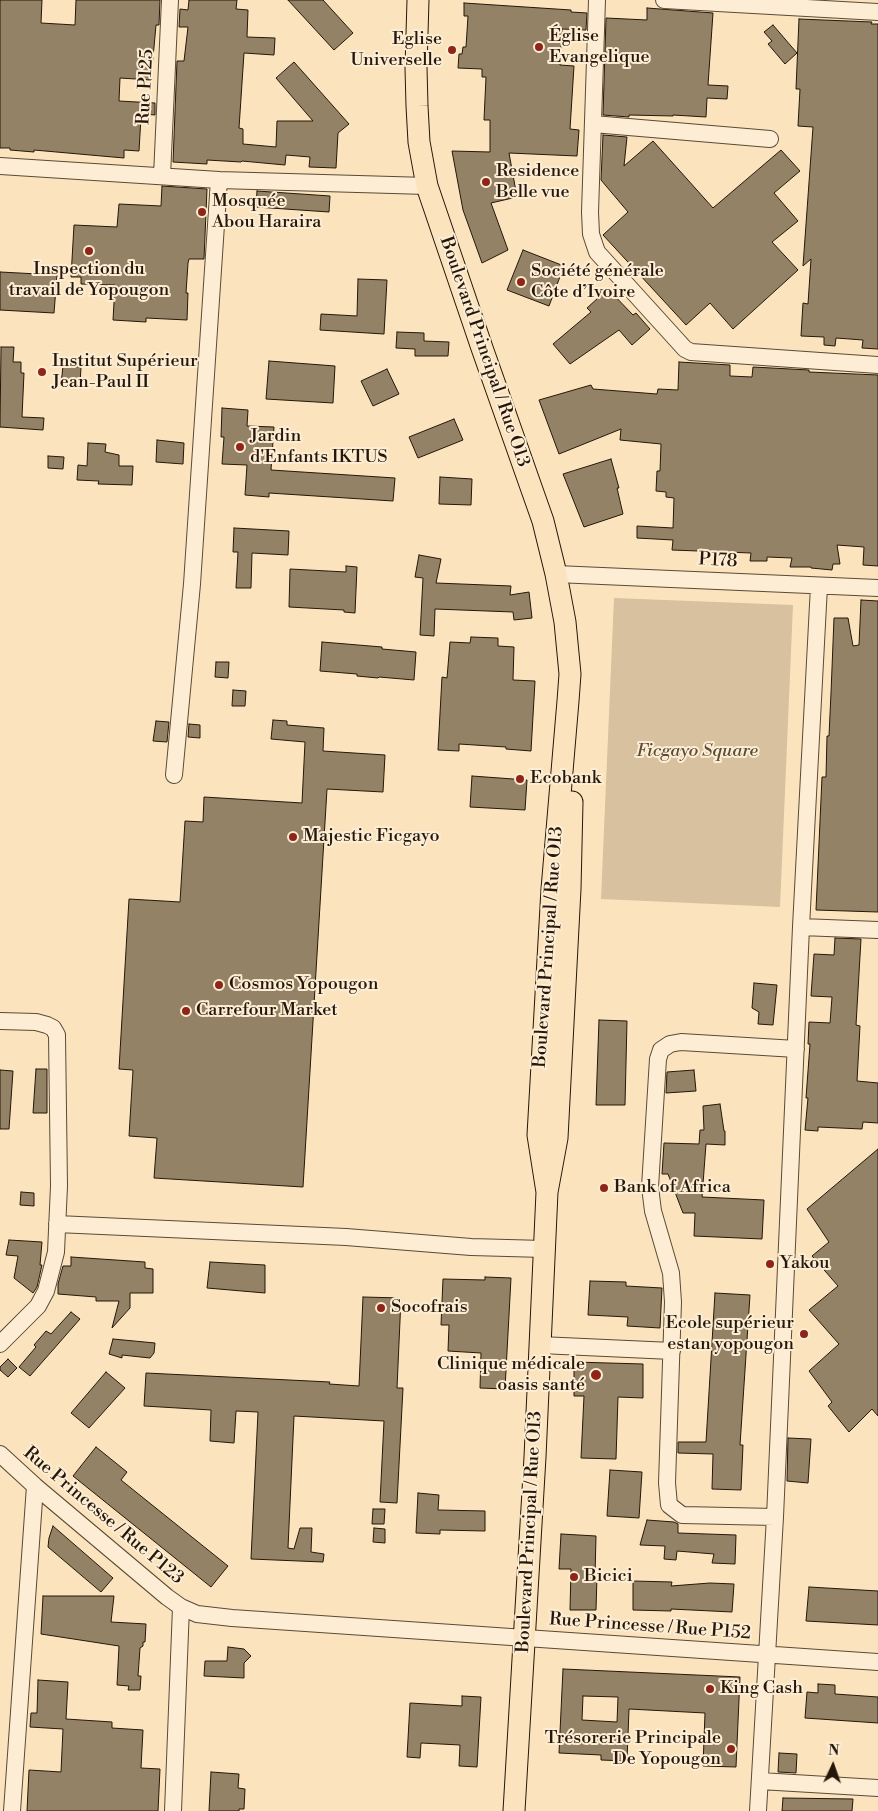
<!DOCTYPE html>
<html>
<head>
<meta charset="utf-8">
<style>
  body { margin:0 }
  #map { position:relative; width:878px; height:1811px; overflow:hidden; background:#fbe4bd; font-family:"Libre Bodoni",serif }
  canvas { display:block }
  .north { position:absolute; left:808px; top:1741px; width:50px; height:50px; -webkit-text-stroke:4px #fcedd4; paint-order:stroke; rotate:3deg; font-size:14px; font-weight:700; line-height:20px; text-align:center; color:#251709 }
  .north::after { content:''; display:block; margin:auto; width:18px; height:22px; background:#251709; clip-path:polygon(50% 0,100% 100%,50% 72%,0 100%) }
</style>
</head>
<body>
<div id="map">
<canvas width="878" height="1811"></canvas>
<div class="north">N</div>
</div>
<script>
const ctx = document.querySelector('canvas').getContext('2d');
ctx.lineJoin = 'round';
function paint(path, color) {
  ctx.fillStyle = color;
  ctx.fill(path, 'evenodd');
}
function poly(rows) {
  const path = new Path2D();
  for (const r of rows) {
    path.moveTo(r[0], r[1]);
    for (let i = 2; i < r.length; i += 2) path.lineTo(r[i], r[i + 1]);
  }
  return path;
}
function strokePath(path, color, width, dash) {
  ctx.strokeStyle = color;
  ctx.lineWidth = width;
  ctx.lineCap = dash ? 'butt' : 'round';
  ctx.setLineDash(dash || []);
  ctx.stroke(path);
}
function label(font, color, halo, rows, align = 'center') {
  ctx.font = font + ' "Libre Bodoni",serif';
  ctx.lineWidth = 4;
  ctx.setLineDash([]);
  ctx.textBaseline = 'middle';
  ctx.strokeStyle = halo;
  ctx.fillStyle = color;
  for (const [text, x, y, turn = 0] of rows) {
    ctx.save();
    ctx.translate(x, y);
    ctx.rotate((+turn || 0) * Math.PI / 180);
    ctx.textAlign = isNaN(turn) ? turn : align;
    if (halo) ctx.strokeText(text, 0, 0);
    ctx.fillText(text, 0, 0);
    ctx.restore();
  }
}
const green = poly([
  [614,598,793,605,780,907,601,899]
]);
const building = poly([
  [0,0,42,0,41,23,75,25,76,0,160,0,159,25,156,25,151,80,120,78,119,101,155,103,155,115,144,114,144,117,141,117,139,151,124,150,124,158,34,150,34,152,10,150,10,148,0,148,0,0],
  [189,0,237,0,236,9,248,10,247,37,275,38,274,55,244,53,239,128,243,129,243,144,276,147,277,121,313,121,276,78,294,62,349,124,338,133,336,168,309,167,310,157,286,155,285,165,242,161,241,162,207,160,207,164,173,162,177,61,184,61,188,27,179,27,180,9,188,10,189,0],
  [288,0,323,0,353,33,334,50,288,0],
  [464,3,571,10,571,12,587,13,586,30,562,29,560,65,574,66,570,129,579,130,577,156,509,153,517,197,491,203,508,250,482,263,463,210,452,151,490,152,490,120,484,120,486,77,482,77,482,69,458,68,459,54,462,54,463,47,466,47,468,16,464,16,464,3],
  [647,8,713,13,708,85,728,86,727,99,707,98,706,117,673,115,673,116,629,115,629,117,603,115,606,18,647,20,647,8],
  [799,19,872,22,871,24,878,24,878,349,862,348,863,340,836,338,835,346,824,345,824,337,801,336,803,303,808,304,811,259,803,266,813,127,798,126,800,89,796,89,799,19],
  [773,25,797,53,785,64,768,44,772,41,764,32,773,25],
  [603,135,627,137,624,166,653,141,713,208,781,150,800,171,774,193,798,221,772,242,798,270,733,329,710,303,686,325,603,235,628,212,601,180,603,135],
  [162,186,207,189,204,259,189,259,188,263,186,293,188,293,187,320,146,318,146,322,113,320,115,285,81,284,81,277,71,277,74,225,117,227,119,204,161,206,162,186],
  [257,191,330,196,329,212,256,207,257,191],
  [523,250,564,266,549,306,507,290,523,250],
  [0,272,57,275,54,313,0,310,0,272],
  [358,279,387,280,384,334,320,330,321,314,357,316,358,279],
  [608,289,633,315,636,313,650,329,632,345,619,330,570,364,553,344,591,312,587,308,608,289],
  [397,332,424,333,424,341,449,342,448,356,415,356,415,349,396,348,397,332],
  [1,347,14,347,13,362,21,362,21,373,24,373,22,417,44,418,43,430,0,427,1,347],
  [269,361,335,366,333,403,266,399,269,361],
  [679,362,730,365,730,376,752,377,753,367,809,370,809,372,878,375,878,566,863,565,864,547,837,545,840,564,833,564,832,570,811,568,811,567,790,567,792,558,767,557,767,561,750,561,751,553,672,550,673,540,637,538,637,526,673,528,674,498,666,497,666,492,656,491,657,471,660,471,661,444,620,440,621,429,559,454,539,400,591,385,593,389,657,394,658,389,678,390,679,362],
  [63,366,81,367,80,385,61,384,63,366],
  [387,369,399,394,373,406,361,381,387,369],
  [222,408,248,410,247,426,274,427,271,470,395,478,393,501,269,493,269,497,245,495,247,465,222,464,224,437,221,437,222,408],
  [454,419,463,440,418,458,409,437,454,419],
  [157,440,184,443,183,464,156,462,157,440],
  [88,443,106,444,105,452,119,455,119,466,133,466,132,485,98,484,99,481,77,480,78,465,87,466,88,443],
  [48,456,64,457,63,469,48,468,48,456],
  [611,459,619,488,617,488,623,514,584,527,563,474,611,459],
  [440,477,472,479,471,505,439,504,440,477],
  [234,528,289,531,288,555,252,553,251,588,236,588,238,552,233,552,234,528],
  [419,555,441,559,436,583,511,586,510,595,529,592,532,618,514,620,513,612,435,609,434,636,420,635,423,578,415,577,419,555],
  [346,566,357,567,355,613,344,612,344,610,289,607,290,569,346,572,346,566],
  [861,600,878,601,878,912,816,910,822,777,826,777,827,736,829,736,831,693,834,618,848,618,853,646,859,645,861,600],
  [471,637,498,638,498,646,514,647,513,680,535,681,531,751,506,749,506,747,459,744,459,751,438,750,442,677,447,678,450,642,470,643,471,637],
  [322,642,382,647,382,649,416,652,414,680,379,677,378,678,357,676,357,674,320,671,322,642],
  [216,662,229,662,228,678,215,677,216,662],
  [233,690,246,691,245,706,232,706,233,690],
  [273,720,287,721,287,725,324,728,323,751,385,755,383,792,327,789,303,1187,154,1178,157,1138,129,1136,133,1070,119,1069,129,899,180,902,185,821,203,822,204,797,302,803,305,742,271,739,273,720],
  [156,721,169,722,167,742,153,741,156,721],
  [189,724,200,725,200,738,188,737,189,724],
  [472,776,527,780,525,810,470,807,472,776],
  [835,938,861,939,856,1025,860,1026,857,1081,878,1083,878,1123,863,1122,862,1129,818,1127,818,1131,805,1130,808,1098,806,1098,810,1044,808,1044,809,1022,830,1023,832,997,811,996,814,954,834,955,835,938],
  [754,983,777,985,773,1025,758,1024,759,1012,752,1008,754,983],
  [599,1020,627,1021,625,1105,596,1105,599,1020],
  [36,1069,47,1069,47,1113,33,1113,36,1069],
  [0,1070,13,1071,9,1129,0,1129,0,1070],
  [694,1070,696,1091,666,1093,667,1072,694,1070],
  [720,1104,724,1131,725,1131,725,1145,706,1144,702,1197,764,1200,762,1239,694,1236,695,1213,683,1213,668,1174,662,1174,664,1143,699,1144,700,1130,704,1130,703,1106,720,1104],
  [878,1149,878,1416,872,1409,849,1432,828,1406,832,1402,809,1371,839,1344,809,1310,838,1286,812,1256,829,1242,807,1209,878,1149],
  [21,1192,34,1193,34,1206,20,1205,21,1192],
  [9,1240,42,1242,40,1265,42,1265,37,1287,33,1293,14,1278,18,1256,6,1255,9,1240],
  [71,1257,145,1262,145,1268,153,1269,153,1293,130,1293,130,1308,112,1328,119,1301,96,1301,96,1297,58,1294,58,1284,63,1266,71,1266,71,1257],
  [210,1262,265,1265,265,1293,207,1288,210,1262],
  [485,1277,511,1278,505,1389,480,1388,481,1353,448,1351,449,1325,441,1325,443,1279,485,1280,485,1277],
  [590,1281,626,1282,626,1286,662,1288,660,1328,627,1326,628,1317,588,1315,590,1281],
  [715,1293,750,1295,740,1445,743,1445,741,1490,712,1489,713,1454,678,1453,678,1442,706,1442,715,1293],
  [363,1297,401,1298,397,1388,403,1388,397,1503,380,1502,384,1421,294,1416,288,1548,294,1549,300,1528,312,1528,311,1552,324,1554,323,1562,251,1559,258,1412,236,1411,234,1443,210,1441,211,1410,144,1406,146,1373,330,1382,329,1384,359,1386,363,1297],
  [71,1312,80,1319,30,1376,19,1367,36,1347,34,1345,46,1331,51,1334,71,1312],
  [113,1339,155,1343,154,1353,150,1358,122,1355,122,1358,109,1354,113,1339],
  [8,1359,17,1368,8,1377,0,1370,0,1367,8,1359],
  [574,1362,643,1364,643,1398,618,1397,616,1459,581,1458,584,1396,574,1396,574,1362],
  [106,1372,125,1388,89,1428,71,1413,106,1372],
  [788,1438,811,1439,808,1483,787,1481,788,1438],
  [96,1447,127,1472,121,1480,228,1566,211,1587,73,1476,96,1447],
  [610,1470,642,1472,639,1518,607,1516,610,1470],
  [418,1493,439,1495,438,1510,485,1511,485,1531,440,1530,440,1534,416,1533,418,1493],
  [373,1509,385,1509,384,1524,372,1524,373,1509],
  [647,1520,674,1522,678,1524,678,1533,736,1535,735,1564,712,1563,714,1554,677,1551,676,1560,664,1559,665,1546,640,1545,647,1520],
  [53,1526,113,1578,101,1592,48,1547,49,1538,53,1526],
  [374,1528,385,1529,385,1543,373,1542,374,1528],
  [561,1534,596,1536,595,1576,597,1576,596,1610,570,1610,571,1569,559,1569,561,1534],
  [633,1581,672,1582,671,1586,710,1583,734,1584,732,1612,671,1609,671,1611,633,1610,633,1581],
  [809,1587,878,1591,878,1625,806,1621,809,1587],
  [43,1596,114,1596,111,1622,146,1624,145,1642,143,1642,143,1646,140,1648,138,1676,141,1676,140,1690,128,1690,129,1686,117,1685,119,1646,41,1634,43,1596],
  [228,1647,244,1649,251,1656,244,1663,244,1678,204,1676,205,1661,227,1661,228,1647],
  [563,1669,740,1677,736,1767,703,1766,705,1713,629,1709,627,1761,601,1760,601,1755,559,1753,563,1669],
  [583,1696,618,1697,617,1722,582,1720,583,1696],
  [38,1680,68,1682,66,1719,112,1722,112,1728,143,1730,141,1768,160,1769,158,1811,27,1811,29,1770,61,1772,63,1729,30,1727,31,1713,37,1713,38,1680],
  [818,1684,835,1685,835,1694,878,1697,878,1723,805,1718,807,1692,818,1693,818,1684],
  [462,1696,481,1697,477,1767,459,1766,460,1745,421,1743,420,1758,407,1757,410,1703,462,1706,462,1696],
  [779,1753,797,1754,796,1773,778,1772,779,1753],
  [211,1772,239,1774,238,1788,245,1789,244,1809,239,1809,239,1811,209,1811,211,1772],
  [783,1798,853,1799,852,1811,782,1811,783,1798]
]);
const minor = poly([
  [597,0,590,212,591,234,597,252,685,349,691,352,878,365],
  [664,0,878,12],
  [593,124,770,139],
  [0,166,219,180,427,186],
  [162,176,170,0],
  [556,574,878,588],
  [174,775,192,584,219,180],
  [801,927,878,930],
  [0,1021,36,1022,47,1025,53,1028,57,1035,59,1186,56,1252,46,1291,38,1306,0,1344],
  [57,1224,346,1237,471,1247,544,1249],
  [540,1345,672,1351],
  [0,1454,35,1486,167,1597,181,1607,197,1614,232,1618,878,1662],
  [775,1517,682,1515,669,1505,667,1483,673,1302,671,1273,653,1211,650,1187,658,1059,661,1050,670,1044,681,1042,796,1049],
  [760,1781,878,1788],
  [12,1811,35,1486],
  [173,1811,181,1607],
  [758,1811,775,1517,801,927,819,586]
]);
const major = poly([
  [418,0,416,68,417,106,419,142,427,186,482,348,543,521,556,574,565,622,570,674,568,701,552,889,538,1135,547,1192],
  [514,1811,535,1457,547,1192,557,1138,570,889,572,802]
]);
const markers = [
  [539,47,5,"#8f2418"],
  [452,50,5,"#8f2418"],
  [486,182,5,"#8f2418"],
  [202,212,5,"#8f2418"],
  [89,251,5,"#8f2418"],
  [521,282,5,"#8f2418"],
  [42,372,5,"#8f2418"],
  [240,447,5,"#8f2418"],
  [520,779,5,"#8f2418"],
  [293,837,5,"#8f2418"],
  [219,985,5,"#8f2418"],
  [186,1011,5,"#8f2418"],
  [604,1188,5,"#8f2418"],
  [770,1264,5,"#8f2418"],
  [381,1308,5,"#8f2418"],
  [804,1334,5,"#8f2418"],
  [596,1375,6,"#8f2418"],
  [574,1577,5,"#8f2418"],
  [710,1689,5,"#8f2418"],
  [731,1749,5,"#8f2418"]
];
const poiNames = [
  ["Église",549,37],
  ["Evangelique",549,58],
  ["Eglise",442,40,"right"],
  ["Universelle",442,61,"right"],
  ["Residence",496,172],
  ["Belle vue",496,193],
  ["Mosquée",212,202],
  ["Abou Haraira",212,223],
  ["Inspection du",89,270,"center"],
  ["travail de Yopougon",89,291,"center"],
  ["Société générale",531,272],
  ["Côte d’Ivoire",531,293],
  ["Institut Supérieur",52,362],
  ["Jean-Paul II",52,383],
  ["Jardin",250,437],
  ["d'Enfants IKTUS",250,458],
  ["Ecobank",530,779],
  ["Majestic Ficgayo",303,837],
  ["Cosmos Yopougon",229,985],
  ["Carrefour Market",196,1011],
  ["Bank of Africa",614,1188],
  ["Yakou",780,1264],
  ["Socofrais",391,1308],
  ["Ecole supérieur",794,1324,"right"],
  ["estan yopougon",794,1345,"right"],
  ["Clinique médicale",585,1365,"right"],
  ["oasis santé",585,1386,"right"],
  ["Bicici",584,1577],
  ["King Cash",720,1689],
  ["Trésorerie Principale",721,1739,"right"],
  ["De Yopougon",721,1760,"right"]
];
const streetNames = [
  ["Rue P125",146,87,-87],
  ["Boulevard Principal / Rue O13",484,352,71],
  ["P178",718,561,3],
  ["Boulevard Principal / Rue O13",549,947,-86],
  ["Rue Princesse / Rue P123",103,1516,40],
  ["Boulevard Principal / Rue O13",530,1532,-87],
  ["Rue Princesse / Rue P152",650,1627,4]
];
const parkNames = [
  ["Ficgayo Square",697,752]
];
paint(green, '#d7c19e');
paint(building, '#948267');
strokePath(building, '#251709', 1);
strokePath(minor, '#5a4a36', 18);
strokePath(major, '#251709', 23);
strokePath(minor, '#fcedd4', 16);
strokePath(major, '#fbe4bd', 21);
for (const [x, y, r, color] of markers) {
  const dot = new Path2D();
  dot.arc(x, y, r, 0, 2 * Math.PI);
  ctx.fillStyle = color;
  ctx.fill(dot);
  strokePath(dot, '#fcedd4', 2);
}
label('18px', '#251709', '#fcedd4', poiNames, 'left');
label('18px', '#251709', '#fcedd4', streetNames);
label('italic 18px', '#5a4a36', '#fcedd4', parkNames);
</script>
</body>
</html>
